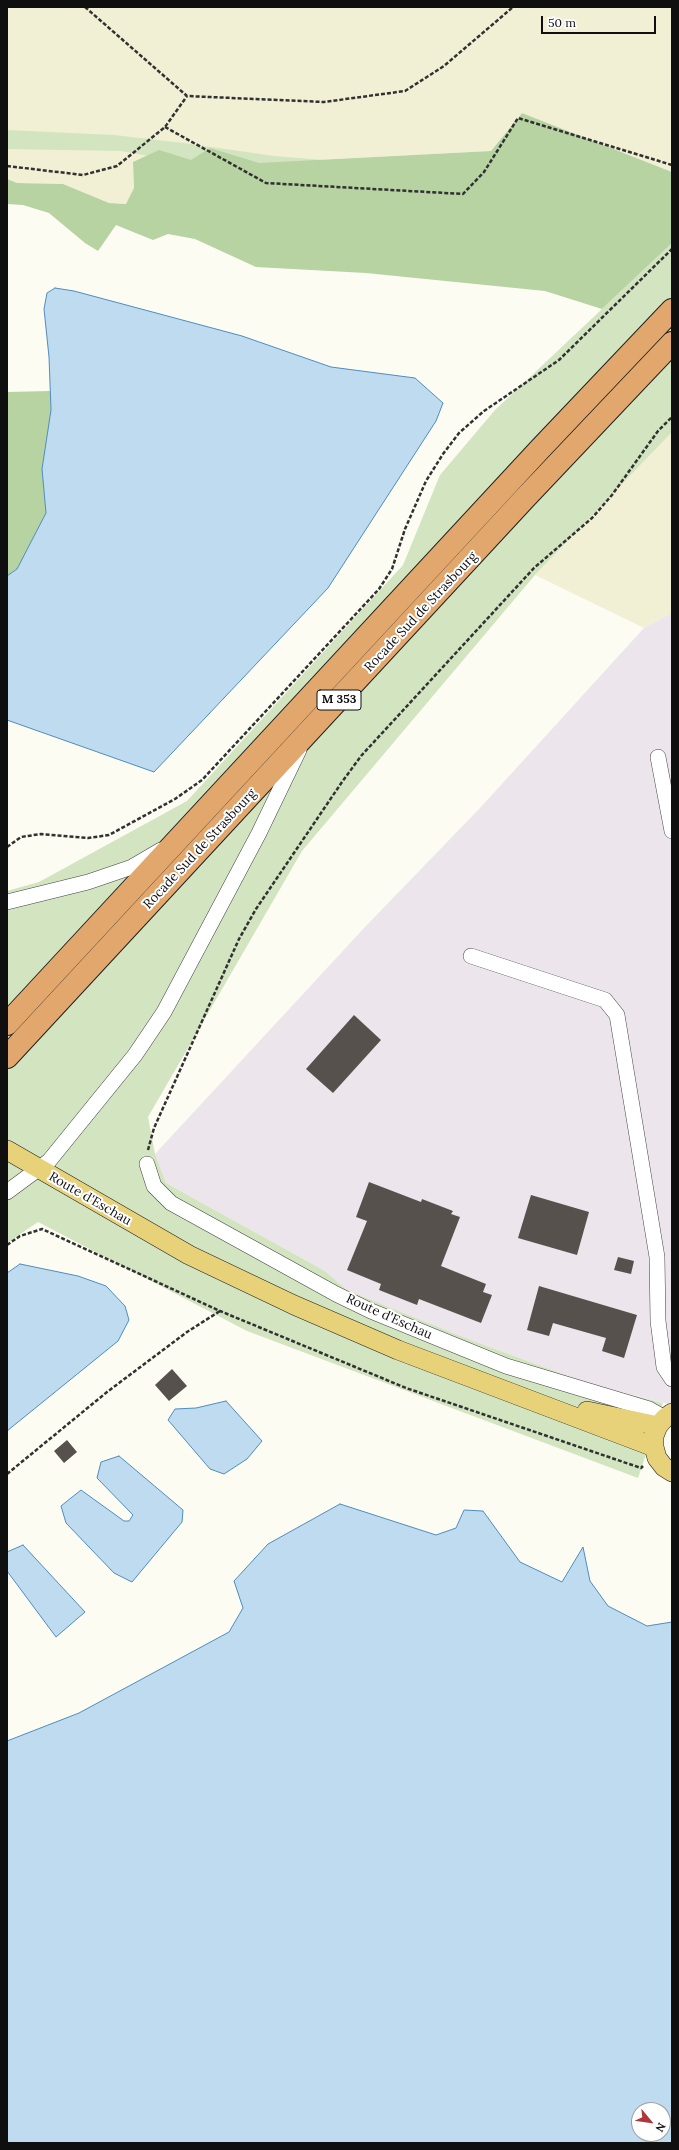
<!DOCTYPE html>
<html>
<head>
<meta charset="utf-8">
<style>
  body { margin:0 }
  #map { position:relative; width:679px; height:2150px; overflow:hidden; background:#fdfcf3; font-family:Lora,serif }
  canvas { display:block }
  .frame { position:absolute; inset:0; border:8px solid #0f0f0f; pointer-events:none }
  .north { position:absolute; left:631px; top:2102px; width:40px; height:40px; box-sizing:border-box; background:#fff; border:1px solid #9f9f9f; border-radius:50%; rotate:119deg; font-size:11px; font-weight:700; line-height:16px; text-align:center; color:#0f0f0f }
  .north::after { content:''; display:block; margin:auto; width:14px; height:18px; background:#ae3839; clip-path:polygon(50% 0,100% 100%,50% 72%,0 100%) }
  .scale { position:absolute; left:541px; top:16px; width:115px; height:18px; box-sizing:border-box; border:2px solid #0f0f0f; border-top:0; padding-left:5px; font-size:12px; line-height:14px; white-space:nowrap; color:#0f0f0f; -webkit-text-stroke:3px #fff; paint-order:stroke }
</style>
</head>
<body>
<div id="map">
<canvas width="679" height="2150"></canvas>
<div class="frame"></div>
<div class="north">N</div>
<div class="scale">50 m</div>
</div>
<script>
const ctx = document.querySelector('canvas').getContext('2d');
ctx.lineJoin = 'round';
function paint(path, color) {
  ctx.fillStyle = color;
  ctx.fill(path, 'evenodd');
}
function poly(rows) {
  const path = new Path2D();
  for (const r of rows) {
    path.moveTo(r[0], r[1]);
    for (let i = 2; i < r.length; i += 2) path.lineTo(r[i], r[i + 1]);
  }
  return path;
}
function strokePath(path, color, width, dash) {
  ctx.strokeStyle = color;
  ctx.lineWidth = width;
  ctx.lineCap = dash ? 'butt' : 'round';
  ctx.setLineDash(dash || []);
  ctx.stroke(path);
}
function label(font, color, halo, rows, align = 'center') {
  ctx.font = font + ' Lora,serif';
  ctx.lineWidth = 4;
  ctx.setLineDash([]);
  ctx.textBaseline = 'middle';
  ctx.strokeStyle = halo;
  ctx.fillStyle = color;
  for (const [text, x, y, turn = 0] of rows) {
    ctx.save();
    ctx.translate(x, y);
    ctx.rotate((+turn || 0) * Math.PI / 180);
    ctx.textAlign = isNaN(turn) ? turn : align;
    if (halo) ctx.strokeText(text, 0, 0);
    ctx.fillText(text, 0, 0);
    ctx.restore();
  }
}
const industrial = poly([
  [672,613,672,1405,590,1384,468,1339,347,1290,325,1271,166,1183,155,1154,365,927,480,808,644,628]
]);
const farmland = poly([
  [7,7,672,7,672,172,522,113,491,151,259,163,133,162,134,188,127,204,109,203,63,184,17,183,7,179],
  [672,432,672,613,644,628,535,575]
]);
const green = poly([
  [7,130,114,135,183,143,274,156,359,163,289,181,121,151,7,149],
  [672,243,672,432,535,575,302,851,148,1117,155,1154,166,1183,325,1271,347,1290,468,1339,590,1384,663,1403,638,1478,247,1331,38,1222,7,1243,7,891,39,882,187,801,403,565,440,475,495,410]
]);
const forest = poly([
  [522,113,672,172,672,243,602,309,545,291,366,273,256,267,195,239,168,234,153,240,116,225,98,251,85,243,49,213,23,205,7,204,7,179,17,183,63,184,109,203,126,204,134,188,133,162,159,150,191,160,210,148,259,163,491,151],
  [50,391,51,410,42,469,46,513,17,569,7,576,7,392]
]);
const water = poly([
  [55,288,74,291,242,336,331,367,415,378,443,403,436,421,328,588,154,772,7,720,7,576,17,569,46,513,42,469,51,410,49,357,44,309,47,293,55,288],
  [20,1264,78,1276,106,1286,125,1306,129,1320,118,1341,7,1431,7,1273,20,1264],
  [226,1401,262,1441,247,1459,224,1474,210,1469,168,1420,175,1409,196,1408,226,1401],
  [119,1456,183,1510,182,1522,132,1582,114,1573,66,1523,61,1506,81,1490,124,1521,129,1521,133,1515,97,1478,101,1462,119,1456],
  [340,1504,436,1535,456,1528,464,1510,483,1511,520,1562,562,1582,583,1547,590,1581,608,1606,647,1626,672,1622,672,2143,7,2143,7,1741,79,1713,229,1632,243,1608,234,1581,268,1544,340,1504],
  [639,2110,663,2110,663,2134,639,2134,639,2110],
  [23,1545,85,1612,56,1637,7,1571,7,1552,23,1545]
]);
const building = poly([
  [354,1015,381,1040,333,1093,306,1069],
  [369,1182,421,1202,422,1199,453,1211,451,1214,460,1217,441,1266,486,1284,483,1292,492,1295,481,1323,419,1299,417,1305,379,1290,381,1284,347,1270,367,1221,356,1217],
  [531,1195,589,1212,577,1255,518,1238],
  [618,1257,634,1261,631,1274,614,1270],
  [539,1286,637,1315,624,1358,602,1351,606,1338,553,1323,549,1336,527,1330],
  [172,1369,187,1386,169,1401,155,1385],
  [67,1440,77,1452,64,1463,54,1451]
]);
const path = poly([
  [85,7,187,96,324,102,405,91,444,66,513,7],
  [165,127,266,183,463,194,484,172,518,118,672,165],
  [7,166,83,175,117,166,165,127,187,96],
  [7,847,21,837,41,834,88,838,109,835,175,799,202,780,379,589,392,569,405,529,426,481,443,454,459,433,484,411,559,360,672,249],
  [148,1150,154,1128,239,939,256,909,342,782,361,756,534,568,592,518,612,495,658,431,672,417],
  [7,1245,20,1236,42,1229,220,1311,406,1388,641,1468,643,1466],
  [7,1474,107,1392,187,1332,220,1311]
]);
const minor = poly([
  [658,757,672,831],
  [7,902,88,882,132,867,161,850],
  [471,956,605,1000,617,1015,657,1257,658,1321,664,1367,672,1379],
  [147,1164,154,1186,171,1203,336,1294,371,1311,506,1366,649,1409,665,1418],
  [7,1192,49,1161,135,1055,164,1012,259,833,299,750]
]);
const major = poly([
  [7,1150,189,1255,294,1305,398,1350,654,1447],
  [587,1411,658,1426],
  [672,1413,665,1418,658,1426,654,1436,654,1447,657,1458,664,1467,672,1472]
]);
const highway = poly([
  [7,1024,541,448,672,310],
  [7,1057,525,498,672,343]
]);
const shields = [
  [339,700,44]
];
const shieldNames = [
  ["M 353",339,700]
];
const streetNames = [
  ["Rocade Sud de Strasbourg",421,612,-47],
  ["Rocade Sud de Strasbourg",200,849,-47],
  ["Route d'Eschau",90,1199,30],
  ["Route d'Eschau",389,1317,24]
];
paint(industrial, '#ece5ec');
paint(farmland, '#f1f0d5');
paint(green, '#d2e4c0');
paint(forest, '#b6d3a1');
paint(water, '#bedbef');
strokePath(water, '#4e8cbd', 1);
paint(building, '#57514d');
strokePath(minor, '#424242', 16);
strokePath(major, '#202020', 20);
strokePath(highway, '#202020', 24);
strokePath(path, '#313131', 2.5, [4, 2]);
strokePath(minor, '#fff', 15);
strokePath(major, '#e7d179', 19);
strokePath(highway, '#e2a76c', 22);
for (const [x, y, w] of shields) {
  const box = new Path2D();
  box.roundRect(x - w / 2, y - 10, w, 20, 3);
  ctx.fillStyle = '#fff';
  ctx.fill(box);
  strokePath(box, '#0f0f0f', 1);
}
label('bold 12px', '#0f0f0f', null, shieldNames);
label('13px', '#0f0f0f', '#fff', streetNames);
</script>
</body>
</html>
